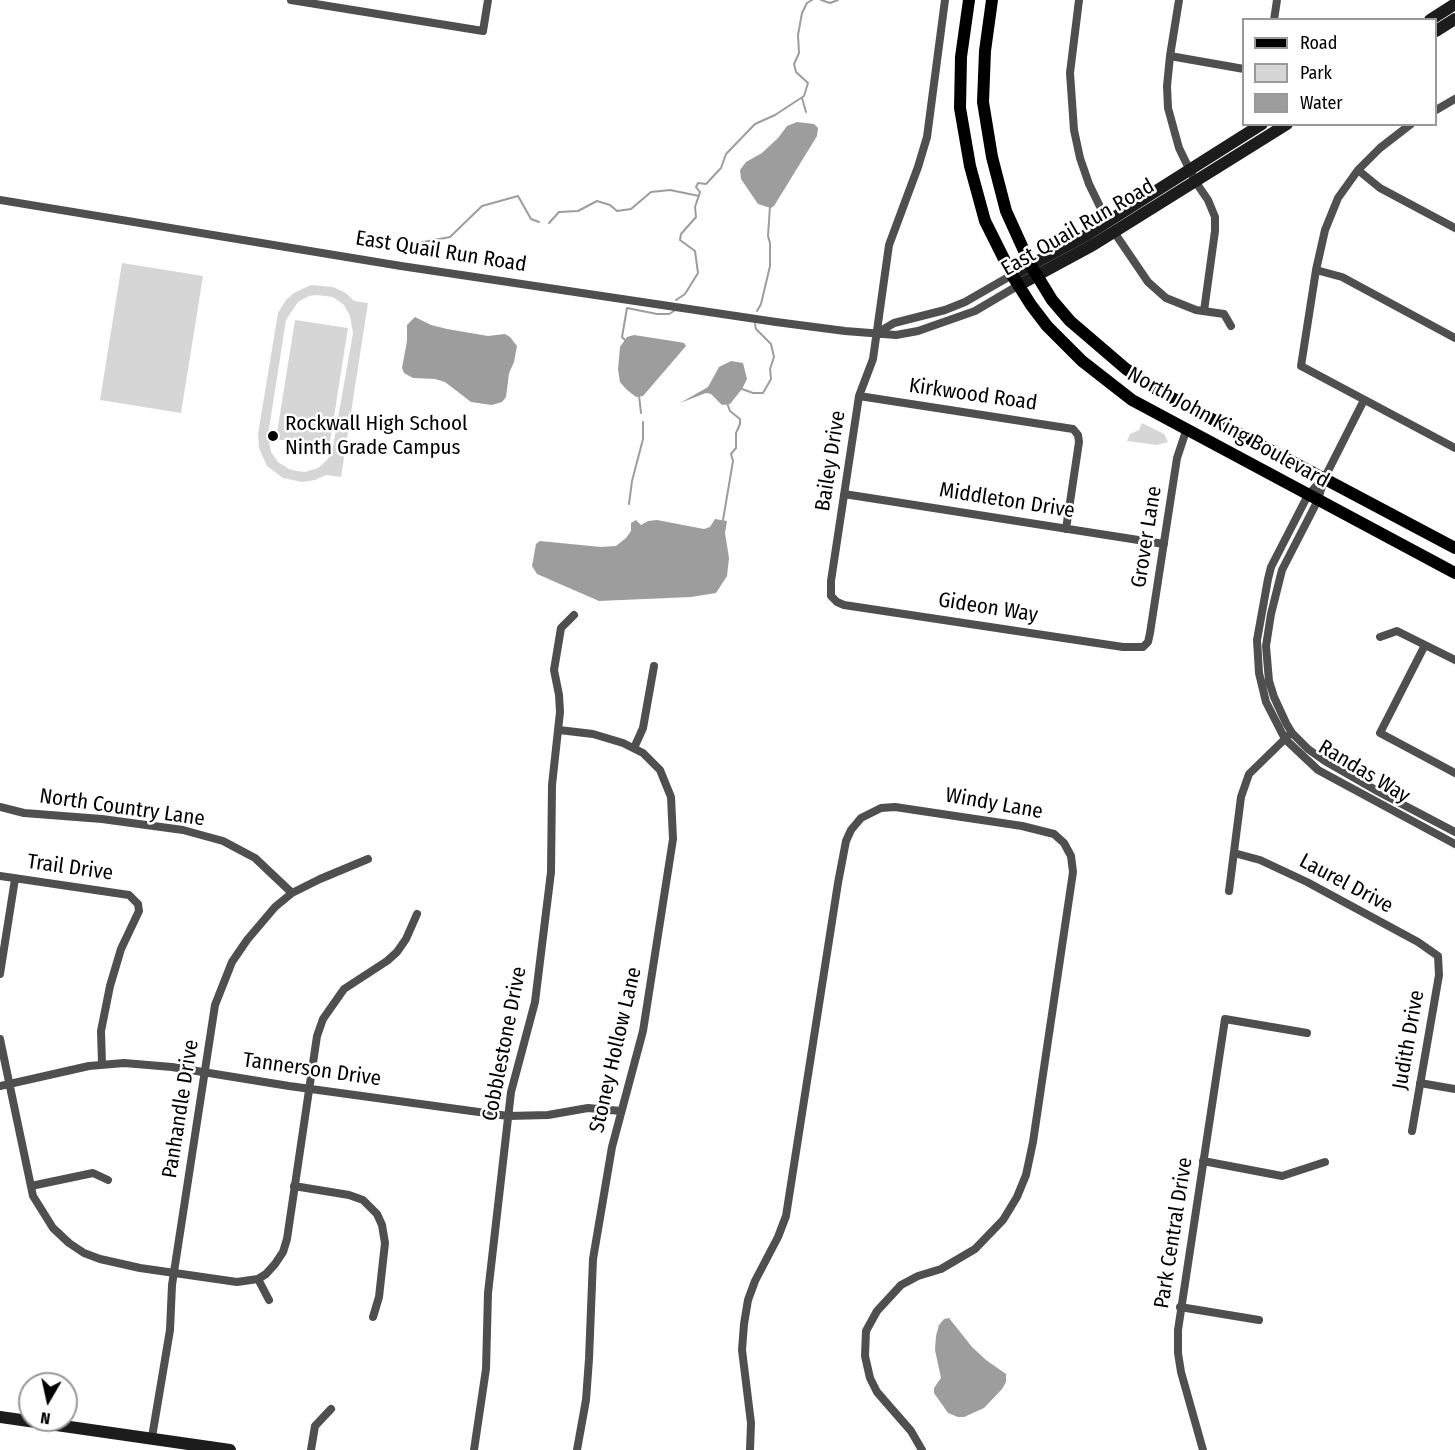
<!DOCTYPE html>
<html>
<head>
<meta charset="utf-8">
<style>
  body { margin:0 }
  #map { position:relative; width:1455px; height:1450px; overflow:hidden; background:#fff; font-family:"Fira Sans Condensed",sans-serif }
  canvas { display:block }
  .legend { position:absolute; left:1242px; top:18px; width:195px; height:108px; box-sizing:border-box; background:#fff; border:2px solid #999; margin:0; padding:8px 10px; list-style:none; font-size:18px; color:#000 }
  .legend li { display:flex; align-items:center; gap:12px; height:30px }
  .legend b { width:30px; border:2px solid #999 }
  .north { position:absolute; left:18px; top:1372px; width:60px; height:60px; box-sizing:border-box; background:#fff; border:2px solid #999; border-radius:50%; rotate:189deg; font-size:16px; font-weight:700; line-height:24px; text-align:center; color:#000 }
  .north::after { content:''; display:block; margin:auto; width:21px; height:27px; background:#000; clip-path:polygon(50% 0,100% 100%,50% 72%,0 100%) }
</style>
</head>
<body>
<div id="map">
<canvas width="1455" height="1450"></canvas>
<ul class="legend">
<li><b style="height:8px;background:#000"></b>Road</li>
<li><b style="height:16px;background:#d6d6d6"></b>Park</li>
<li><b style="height:16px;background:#9d9d9d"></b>Water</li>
</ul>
<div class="north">N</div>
</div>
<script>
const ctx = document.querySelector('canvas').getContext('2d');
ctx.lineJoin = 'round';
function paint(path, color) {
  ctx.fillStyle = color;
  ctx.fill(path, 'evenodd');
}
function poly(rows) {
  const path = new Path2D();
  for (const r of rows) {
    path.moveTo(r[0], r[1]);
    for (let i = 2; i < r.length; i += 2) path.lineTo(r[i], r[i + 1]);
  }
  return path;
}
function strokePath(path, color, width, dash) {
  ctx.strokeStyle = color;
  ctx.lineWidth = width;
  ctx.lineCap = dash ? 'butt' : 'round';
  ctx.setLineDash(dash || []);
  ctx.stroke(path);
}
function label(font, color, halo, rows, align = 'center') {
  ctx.font = font + ' "Fira Sans Condensed",sans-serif';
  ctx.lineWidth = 5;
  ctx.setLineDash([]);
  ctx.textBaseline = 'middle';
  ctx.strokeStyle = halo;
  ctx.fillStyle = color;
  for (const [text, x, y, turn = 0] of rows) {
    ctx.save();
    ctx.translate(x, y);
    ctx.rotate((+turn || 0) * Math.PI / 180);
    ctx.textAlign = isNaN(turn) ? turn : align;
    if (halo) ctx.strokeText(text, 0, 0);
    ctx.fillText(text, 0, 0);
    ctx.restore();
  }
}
const green = poly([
  [122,263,203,276,181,413,100,400],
  [311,285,333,287,346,293,354,301,368,303,341,477,326,475,315,480,302,482,283,478,267,466,259,448,258,434,278,313,286,300,294,293],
  [317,295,333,297,344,305,350,316,353,333,332,452,327,460,318,468,305,472,297,471,289,469,278,462,271,452,268,435,286,320,298,302,309,296],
  [295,320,348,328,329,448,276,439],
  [1142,423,1164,434,1168,442,1157,445,1127,441,1130,434,1139,430]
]);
const water = poly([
  [797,122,814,124,818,128,817,136,774,206,771,208,758,204,741,179,740,170,746,162,762,153,778,138,787,126],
  [415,317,431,325,447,329,488,336,505,334,510,337,517,346,514,362,509,373,506,397,502,402,492,405,471,402,445,382,435,379,413,378,404,373,402,368,407,341,407,325],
  [634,335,679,342,684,343,686,346,643,396,636,397,626,389,620,382,618,370,620,347,627,337],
  [731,361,743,363,747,379,742,389,730,404,722,405,711,394,706,393,680,403,708,387,719,367],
  [715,519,727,521,725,533,729,558,727,576,716,593,691,597,599,601,537,574,532,566,536,544,540,541,601,547,616,546,626,538,631,531,631,523,636,520,641,525,648,521,657,520,704,529,710,527],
  [949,1318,972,1347,986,1360,1006,1374,1006,1382,1002,1389,984,1408,964,1417,958,1417,948,1413,934,1393,934,1388,941,1378,935,1350,936,1336,939,1325,944,1319]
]);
const stream = poly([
  [821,0,830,3,838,0],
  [802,98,806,112],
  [549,223,559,212,578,211,597,201,610,205,617,211,631,209,651,192,670,190,699,196],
  [400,253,418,243,450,237,482,206,518,196,531,219,539,222],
  [676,300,685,294,698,273,695,251,680,240,681,234,696,217,695,207,700,192,696,187,698,183,706,184,721,168,726,154,755,124,775,115,804,96,808,83,796,72,794,64,799,53,798,35,802,13,807,3,812,0],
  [757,311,761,304,770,266,770,243,768,236,770,206],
  [627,342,622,337,627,308,657,314,669,314,674,311],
  [742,389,753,393,763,393,771,379,770,369,774,357,771,344,756,329,755,324],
  [639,395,641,413],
  [629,504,632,481,643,439,643,422],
  [723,520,733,461,731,454,736,448,736,433,740,424,740,419,730,411,727,403]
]);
const street = poly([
  [291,0,483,31,488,0],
  [945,0,927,137,918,167,889,245,873,359,859,396,831,581,831,596,837,602,844,605,1123,647,1143,647,1148,642,1150,633,1177,458,1186,431],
  [1079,0,1070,73,1074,130,1080,158,1089,184,1107,221],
  [1179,0,1170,56,1167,86,1168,108,1179,148,1195,181,1208,200,1215,217,1215,231,1204,311],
  [1274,20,1277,0],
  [1170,56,1244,69],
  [1436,110,1455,99],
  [1411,124,1380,148,1358,170,1338,198,1325,230,1316,270,1301,366,1455,448],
  [1358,170,1380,188,1455,228],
  [0,200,401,266,776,322,845,331,896,335,918,331,975,311,1019,285],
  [1114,232,1148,282,1166,298,1196,310,1224,314,1231,326],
  [1316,270,1342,277,1455,338],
  [877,333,894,323,945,310,965,302,1012,275],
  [859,396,1073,429,1078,435,1079,442,1066,529],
  [1364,400,1324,479,1318,500,1282,570,1271,614,1266,646,1269,681,1274,697,1286,723,1292,733,1308,749,1325,761,1379,792,1455,832],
  [1323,479,1308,495,1271,567,1268,579,1257,640,1259,673,1266,702,1285,739,1318,770,1455,844],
  [844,494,1164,544],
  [1380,637,1397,631,1455,660],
  [1425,645,1380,733,1455,773],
  [559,730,593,734,623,743,643,753,660,770,671,797,673,839,643,1031,612,1147,593,1259,589,1359,586,1400,577,1450],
  [634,748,643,728,654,666],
  [0,807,24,813,102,819,183,830,223,841,255,858,292,893],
  [1234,853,1260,860,1307,882,1418,942,1438,956,1439,975,1412,1131],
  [0,876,129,895,138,904,139,911,121,949,110,986,101,1031,102,1064],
  [1229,891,1241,797,1249,774,1289,735],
  [0,974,15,879],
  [0,1039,33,1196,53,1228,69,1243,84,1253,100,1259,140,1268,237,1282,258,1279,266,1274,275,1264,283,1252,287,1239,317,1036,323,1019,344,989,387,961,397,952,406,939,417,914],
  [1420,1083,1455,1089],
  [0,1086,89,1066,124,1063,172,1067,289,1086,508,1116,548,1115,588,1108,621,1111],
  [1203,1161,1282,1176,1325,1162],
  [31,1186,93,1173,108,1180],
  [294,1186,349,1195,363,1200,377,1214,382,1225,385,1243,379,1297,373,1317],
  [258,1279,269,1300],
  [1180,1307,1259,1320],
  [152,1437,170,1330,172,1285,215,1005,232,962,247,940,275,907,292,893,320,879,368,859],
  [311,1450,315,1426,331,1409],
  [474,1450,486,1369,488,1293,511,1092,535,1002,551,872,552,785,560,712,559,695,554,670,561,628,574,615],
  [750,1450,751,1423,742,1350,744,1324,748,1300,755,1281,778,1237,786,1216,838,883,846,841,851,830,861,818,881,808,895,807,1022,826,1054,834,1064,843,1071,856,1073,872,1033,1142,1026,1175,1017,1197,1003,1220,975,1249,941,1269,918,1276,901,1285,877,1311,866,1331,865,1356,870,1378,877,1392,911,1431,922,1450],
  [1203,1450,1181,1372,1178,1353,1178,1330,1225,1019,1307,1033]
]);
const secondary = poly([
  [1430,20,1455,4],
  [1436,31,1455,19],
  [1012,275,1088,234,1262,124],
  [1019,285,1093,245,1287,124],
  [0,1417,230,1450]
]);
const primary = poly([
  [969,0,961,57,960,108,970,166,985,221,1012,275,1031,305,1047,326,1082,361,1132,400,1455,573],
  [992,0,985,51,983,102,992,157,1006,211,1030,264,1052,300,1070,321,1126,369,1159,391,1455,548]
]);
const markers = [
  [273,436,6,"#000"]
];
const streetNames = [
  ["East Quail Run Road",1078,228,-30],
  ["East Quail Run Road",441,252,9],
  ["Kirkwood Road",973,395,8],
  ["North John King Boulevard",1228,428,29],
  ["Bailey Drive",831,461,-81],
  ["Middleton Drive",1007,501,9],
  ["Grover Lane",1147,537,-81],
  ["Gideon Way",988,608,9],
  ["Randas Way",1364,772,31],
  ["Windy Lane",994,804,10],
  ["North Country Lane",122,808,8],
  ["Trail Drive",70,868,8],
  ["Laurel Drive",1346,884,28],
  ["Judith Drive",1409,1040,-80],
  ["Cobblestone Drive",505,1044,-79],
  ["Stoney Hollow Lane",616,1050,-77],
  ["Tannerson Drive",312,1070,8],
  ["Panhandle Drive",181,1109,-81],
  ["Park Central Drive",1174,1233,-81]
];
const poiNames = [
  ["Rockwall High School",285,424],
  ["Ninth Grade Campus",285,448]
];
paint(green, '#d6d6d6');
paint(water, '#9d9d9d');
strokePath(stream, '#9d9d9d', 2);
strokePath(street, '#4f4f4f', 8);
strokePath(secondary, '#1c1c1c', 12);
strokePath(primary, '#000', 12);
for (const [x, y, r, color] of markers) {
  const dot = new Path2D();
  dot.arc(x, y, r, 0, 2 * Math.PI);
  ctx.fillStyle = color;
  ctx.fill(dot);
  strokePath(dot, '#fff', 2);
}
label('21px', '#000', '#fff', streetNames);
label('21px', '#000', '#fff', poiNames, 'left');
</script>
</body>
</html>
